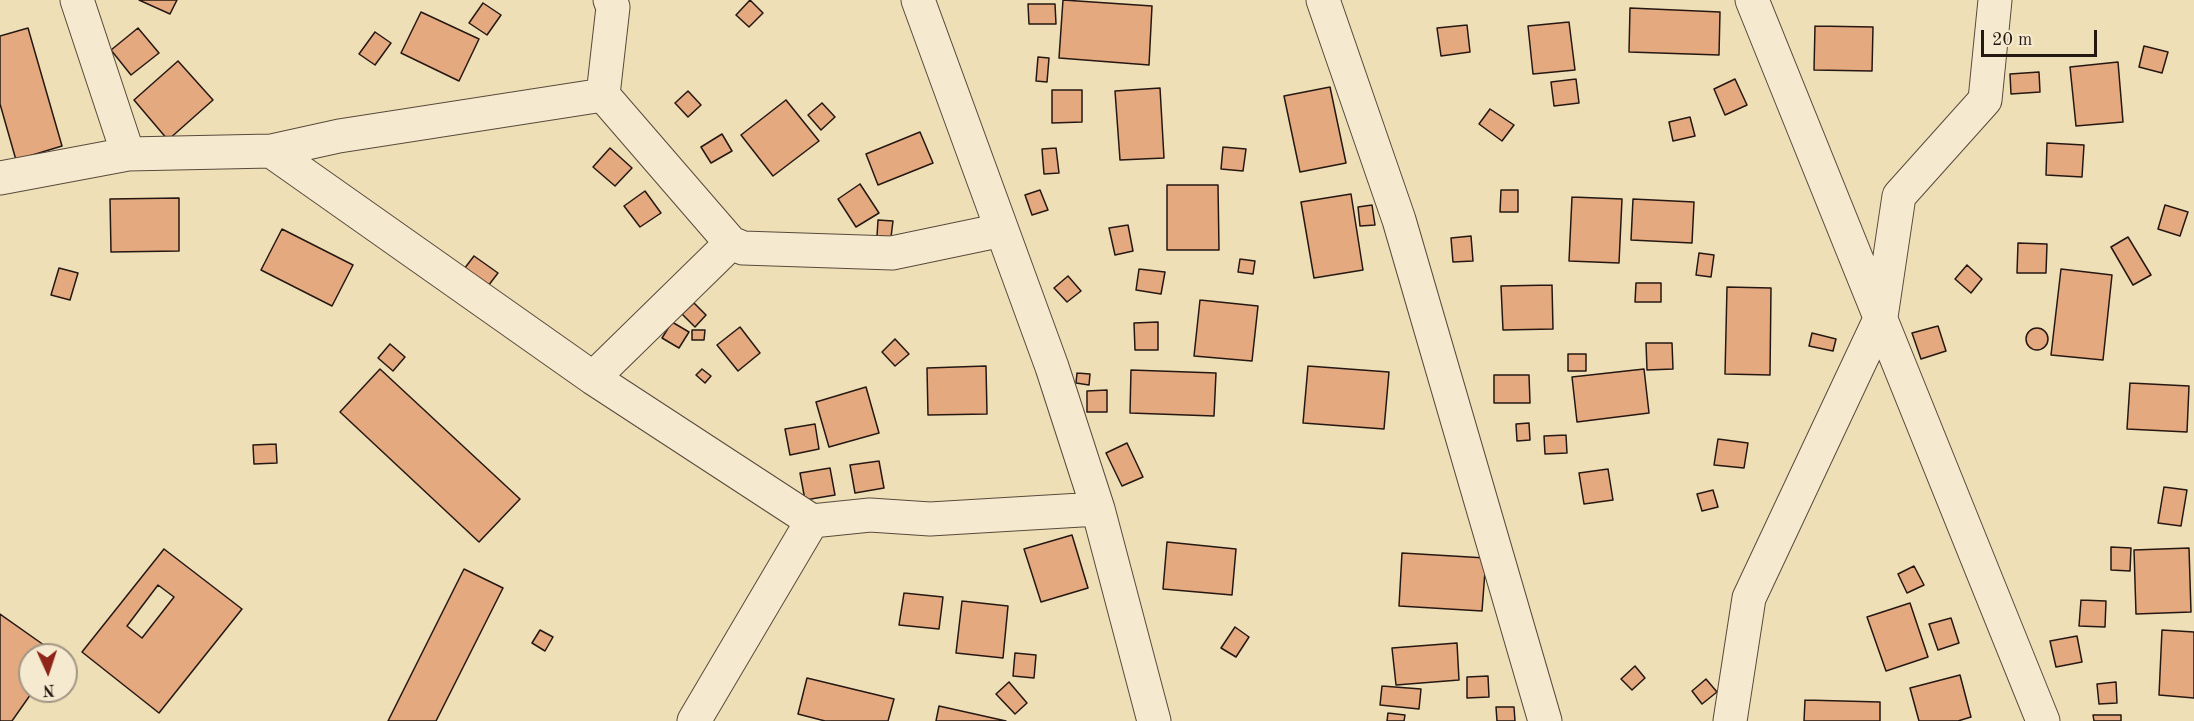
<!DOCTYPE html>
<html>
<head>
<meta charset="utf-8">
<style>
  body { margin:0 }
  #map { position:relative; width:2194px; height:721px; overflow:hidden; background:#efdfb6; font-family:"Old Standard TT",serif }
  canvas { display:block }
  .north { position:absolute; left:18px; top:643px; width:60px; height:60px; box-sizing:border-box; background:#f5ead0; border:2px solid #a29684; border-radius:50%; rotate:177deg; font-size:16px; font-weight:700; line-height:24px; text-align:center; color:#251813 }
  .north::after { content:''; display:block; margin:auto; width:21px; height:27px; background:#8f2418; clip-path:polygon(50% 0,100% 100%,50% 72%,0 100%) }
  .scale { position:absolute; left:1981px; top:30px; width:116px; height:27px; box-sizing:border-box; border:3px solid #251813; border-top:0; padding-left:8px; font-size:18px; line-height:21px; white-space:nowrap; color:#251813; -webkit-text-stroke:4px #f5ead0; paint-order:stroke }
</style>
</head>
<body>
<div id="map">
<canvas width="2194" height="721"></canvas>
<div class="north">N</div>
<div class="scale">20 m</div>
</div>
<script>
const ctx = document.querySelector('canvas').getContext('2d');
ctx.lineJoin = 'round';
function paint(path, color) {
  ctx.fillStyle = color;
  ctx.fill(path, 'evenodd');
}
function poly(rows) {
  const path = new Path2D();
  for (const r of rows) {
    if (r.length === 3) {
      path.moveTo(r[0] + r[2], r[1]);
      path.arc(r[0], r[1], r[2], 0, 2 * Math.PI);
      continue;
    }
    path.moveTo(r[0], r[1]);
    for (let i = 2; i < r.length; i += 2) path.lineTo(r[i], r[i + 1]);
  }
  return path;
}
function strokePath(path, color, width, dash) {
  ctx.strokeStyle = color;
  ctx.lineWidth = width;
  ctx.lineCap = dash ? 'butt' : 'round';
  ctx.setLineDash(dash || []);
  ctx.stroke(path);
}
const building = poly([
  [139,0,177,0,170,14,139,0],
  [750,0,763,13,749,27,736,15,750,0],
  [1063,0,1152,6,1149,65,1059,58,1063,0],
  [483,3,501,15,487,35,469,23,483,3],
  [1028,4,1055,4,1056,24,1029,24,1028,4],
  [1630,8,1720,12,1719,55,1629,52,1630,8],
  [421,12,479,39,459,81,401,53,421,12],
  [1569,22,1575,70,1533,74,1528,26,1569,22],
  [1467,25,1470,52,1441,56,1437,28,1467,25],
  [1815,26,1873,27,1872,71,1814,70,1815,26],
  [28,28,62,146,16,160,0,104,0,36,28,28],
  [138,28,159,53,131,75,111,50,138,28],
  [375,32,391,43,375,65,359,54,375,32],
  [2144,46,2168,52,2162,73,2139,67,2144,46],
  [1038,57,1049,58,1047,82,1036,81,1038,57],
  [178,61,213,100,168,140,134,100,178,61],
  [2118,62,2123,122,2076,126,2070,67,2118,62],
  [2039,72,2040,92,2011,94,2010,74,2039,72],
  [1576,79,1579,103,1554,106,1551,82,1576,79],
  [1735,79,1747,105,1725,115,1714,89,1735,79],
  [1330,87,1346,163,1300,172,1284,96,1330,87],
  [1160,88,1164,158,1120,160,1115,91,1160,88],
  [1052,90,1082,90,1082,122,1052,123,1052,90],
  [688,91,701,105,688,117,675,103,688,91],
  [786,100,819,141,773,176,741,135,786,100],
  [822,103,835,117,821,130,808,115,822,103],
  [1490,109,1514,125,1502,141,1479,124,1490,109],
  [1690,117,1695,136,1673,141,1669,122,1690,117],
  [920,132,933,163,878,185,866,154,920,132],
  [722,134,732,151,711,163,701,147,722,134],
  [2047,143,2084,145,2082,177,2046,175,2047,143],
  [1223,147,1246,149,1243,171,1221,169,1223,147],
  [610,148,632,168,615,186,593,167,610,148],
  [1056,148,1059,173,1044,174,1042,149,1056,148],
  [860,184,879,213,856,227,838,199,860,184],
  [1167,185,1218,185,1219,250,1167,250,1167,185],
  [1040,190,1048,210,1032,215,1025,195,1040,190],
  [1501,190,1518,190,1518,212,1500,212,1501,190],
  [645,191,661,213,640,227,624,206,645,191],
  [1351,194,1363,270,1314,278,1301,202,1351,194],
  [1572,197,1622,199,1619,263,1569,261,1572,197],
  [179,198,179,251,111,252,110,199,179,198],
  [1633,199,1694,202,1692,243,1631,240,1633,199],
  [1372,205,1375,225,1360,226,1358,207,1372,205],
  [2165,205,2188,212,2180,236,2158,229,2165,205],
  [878,220,893,221,891,237,877,236,878,220],
  [1128,225,1133,251,1115,255,1109,228,1128,225],
  [282,229,353,265,332,306,261,270,282,229],
  [1471,236,1473,261,1453,262,1451,238,1471,236],
  [2128,237,2151,275,2133,285,2111,247,2128,237],
  [2018,243,2047,244,2046,273,2017,273,2018,243],
  [1699,253,1714,255,1711,277,1696,275,1699,253],
  [474,256,498,273,485,290,461,273,474,256],
  [1240,259,1255,261,1253,274,1238,272,1240,259],
  [1967,265,1982,279,1971,293,1955,279,1967,265],
  [59,268,78,273,70,300,51,295,59,268],
  [1139,269,1165,272,1161,294,1136,290,1139,269],
  [2061,269,2112,275,2103,360,2051,355,2061,269],
  [1068,276,1081,291,1067,302,1054,288,1068,276],
  [1636,283,1661,283,1661,302,1635,302,1636,283],
  [1552,285,1553,329,1503,330,1501,286,1552,285],
  [1727,287,1771,288,1770,375,1725,374,1727,287],
  [1200,300,1258,306,1252,361,1194,356,1200,300],
  [694,303,706,315,695,327,682,314,694,303],
  [672,322,689,332,679,348,662,338,672,322],
  [1158,322,1158,350,1135,350,1134,323,1158,322],
  [1938,326,1946,351,1921,359,1912,333,1938,326],
  [740,327,760,353,738,371,717,345,740,327],
  [2037,339,11],
  [692,330,705,330,704,340,692,340,692,330],
  [1812,333,1836,339,1833,351,1809,346,1812,333],
  [895,339,909,354,895,366,882,352,895,339],
  [1646,343,1672,343,1673,369,1647,370,1646,343],
  [390,344,405,357,393,371,378,358,390,344],
  [1568,354,1586,354,1586,371,1568,371,1568,354],
  [986,366,987,414,928,415,927,368,986,366],
  [1308,366,1389,372,1384,429,1303,423,1308,366],
  [380,369,520,499,479,542,340,412,380,369],
  [702,369,711,376,705,383,696,375,702,369],
  [1644,369,1649,413,1577,422,1572,377,1644,369],
  [1131,370,1216,373,1214,416,1130,413,1131,370],
  [1077,373,1090,374,1089,385,1076,383,1077,373],
  [1494,375,1529,375,1530,403,1494,403,1494,375],
  [2130,383,2189,386,2187,432,2127,429,2130,383],
  [866,387,879,433,829,447,816,402,866,387],
  [1107,390,1107,412,1087,412,1087,391,1107,390],
  [1529,423,1530,440,1517,441,1516,424,1529,423],
  [815,424,819,449,790,455,785,429,815,424],
  [1566,435,1567,453,1545,454,1544,436,1566,435],
  [1718,439,1748,443,1744,468,1714,465,1718,439],
  [1127,443,1143,477,1122,486,1106,453,1127,443],
  [276,444,277,463,254,464,253,445,276,444],
  [879,461,884,488,855,493,850,465,879,461],
  [830,468,835,495,805,500,800,473,830,468],
  [1608,469,1613,500,1584,504,1579,473,1608,469],
  [2164,487,2187,490,2181,526,2158,523,2164,487],
  [1713,490,1718,507,1702,511,1697,494,1713,490],
  [1072,535,1088,588,1041,602,1024,549,1072,535],
  [1167,542,1236,549,1232,595,1163,589,1167,542],
  [2111,547,2131,548,2130,571,2111,570,2111,547],
  [2189,548,2191,612,2136,614,2134,550,2189,548],
  [164,549,242,609,159,713,82,652,164,549],
  [158,585,174,597,142,638,127,626,158,585],
  [1402,553,1486,558,1482,611,1399,606,1402,553],
  [1914,566,1924,585,1907,593,1898,574,1914,566],
  [464,569,503,588,436,721,388,721,464,569],
  [904,593,943,597,939,629,899,625,904,593],
  [2081,600,2106,601,2105,627,2079,626,2081,600],
  [962,601,1008,606,1003,658,956,653,962,601],
  [1910,603,1928,657,1886,671,1867,617,1910,603],
  [0,614,58,655,30,655,30,691,33,691,12,721,0,721,0,614],
  [1951,618,1959,643,1938,650,1929,624,1951,618],
  [1235,627,1249,637,1236,657,1221,648,1235,627],
  [540,630,553,637,545,651,532,643,540,630],
  [2162,630,2194,632,2194,698,2159,695,2162,630],
  [2077,636,2082,662,2056,667,2050,641,2077,636],
  [1457,643,1459,680,1396,685,1392,648,1457,643],
  [1015,653,1036,655,1034,678,1013,676,1015,653],
  [1635,666,1645,678,1632,690,1621,679,1635,666],
  [1960,675,1971,717,1958,721,1919,721,1910,688,1960,675],
  [1488,676,1489,697,1467,698,1467,677,1488,676],
  [807,678,894,699,888,721,825,721,798,714,807,678],
  [1706,679,1717,692,1702,704,1692,691,1706,679],
  [1009,682,1027,703,1015,714,996,694,1009,682],
  [2116,682,2117,703,2099,704,2097,684,2116,682],
  [1382,686,1421,689,1419,709,1380,705,1382,686],
  [1805,700,1880,702,1880,721,1804,721,1805,700],
  [939,706,1006,721,936,721,939,706],
  [1496,707,1514,707,1515,721,1497,721,1496,707],
  [1388,713,1405,715,1404,721,1387,721,1388,713],
  [2093,715,2121,715,2121,721,2094,721,2093,715]
]);
const minor = poly([
  [77,0,128,154],
  [610,0,613,7,603,95,731,243,743,248,892,253,1002,230],
  [918,0,1052,367,1098,509,1154,721],
  [1323,0,1399,220,1545,721],
  [1752,0,2043,721],
  [271,151,593,378,812,521,870,515,930,519,1098,509],
  [0,178,128,154,271,151,339,136,603,95],
  [593,378,731,243],
  [694,721,812,521],
  [1730,721,1749,598,1881,317,1899,196,1985,100,1995,0]
]);
paint(building, '#e4a97f');
strokePath(building, '#251813', 1.5);
strokePath(minor, '#584a3c', 35);
strokePath(minor, '#f5ead0', 33);
</script>
</body>
</html>
